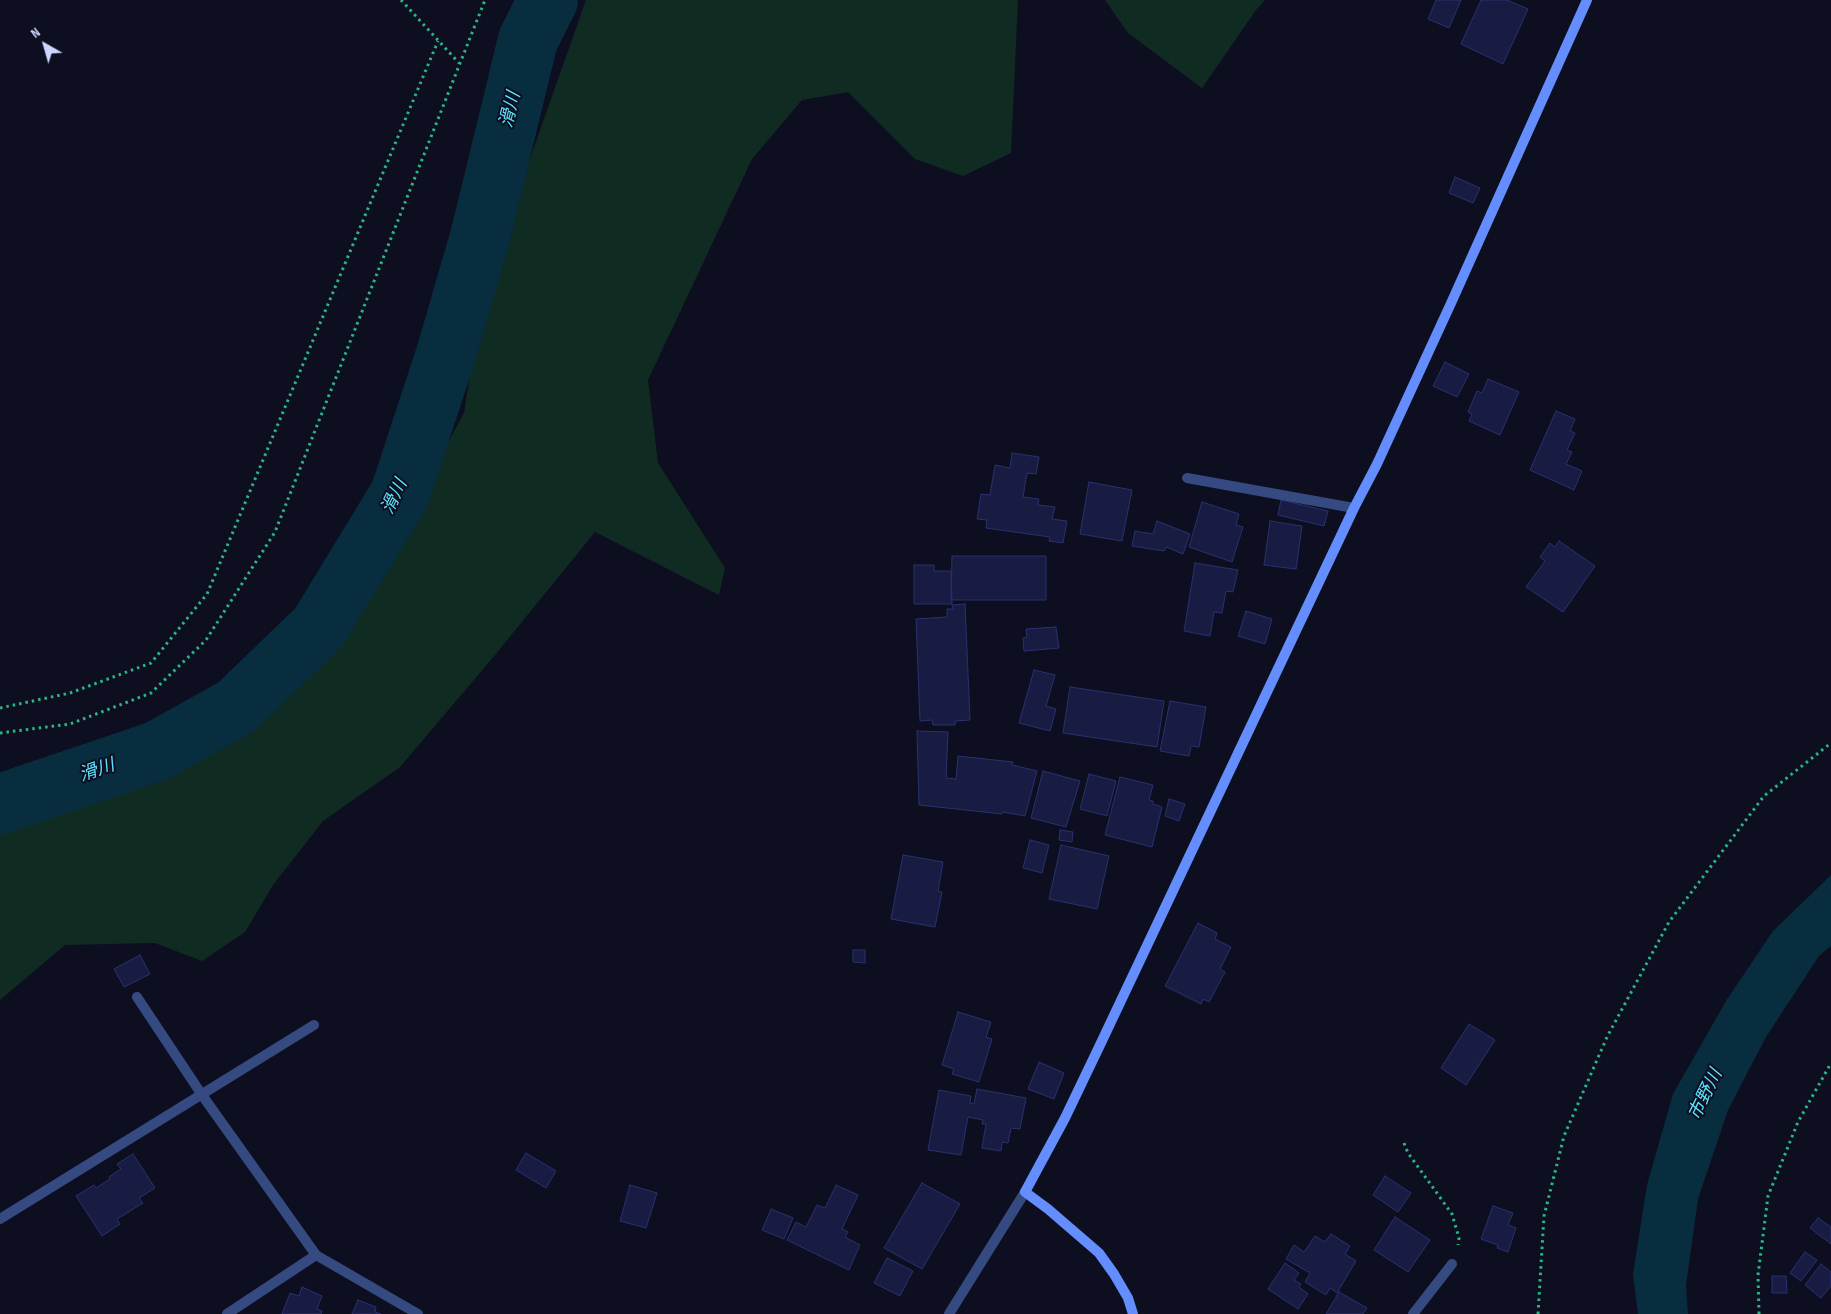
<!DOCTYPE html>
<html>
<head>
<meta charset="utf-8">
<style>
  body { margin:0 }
  #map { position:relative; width:1831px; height:1314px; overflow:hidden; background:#0d0f21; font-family:"Sofia Sans Condensed",sans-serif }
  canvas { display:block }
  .north { position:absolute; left:20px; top:20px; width:50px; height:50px; -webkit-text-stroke:4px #0d0f21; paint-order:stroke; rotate:322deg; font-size:14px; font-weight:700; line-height:20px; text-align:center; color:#cdd6ff }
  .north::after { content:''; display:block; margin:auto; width:18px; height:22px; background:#cdd6ff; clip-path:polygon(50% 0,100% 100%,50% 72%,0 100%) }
</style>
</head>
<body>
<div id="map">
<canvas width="1831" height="1314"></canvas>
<div class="north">N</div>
</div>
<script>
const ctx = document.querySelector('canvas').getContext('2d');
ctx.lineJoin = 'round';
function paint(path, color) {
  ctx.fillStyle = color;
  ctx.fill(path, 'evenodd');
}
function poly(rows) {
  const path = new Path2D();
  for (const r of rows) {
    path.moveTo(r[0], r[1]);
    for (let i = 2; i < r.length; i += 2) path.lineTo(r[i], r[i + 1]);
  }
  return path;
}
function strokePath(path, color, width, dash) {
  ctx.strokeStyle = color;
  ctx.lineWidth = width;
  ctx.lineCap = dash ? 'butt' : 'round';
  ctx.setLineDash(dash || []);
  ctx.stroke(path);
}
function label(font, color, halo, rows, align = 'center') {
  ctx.font = font + ' "Sofia Sans Condensed","Noto Sans JP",sans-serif';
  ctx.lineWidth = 4;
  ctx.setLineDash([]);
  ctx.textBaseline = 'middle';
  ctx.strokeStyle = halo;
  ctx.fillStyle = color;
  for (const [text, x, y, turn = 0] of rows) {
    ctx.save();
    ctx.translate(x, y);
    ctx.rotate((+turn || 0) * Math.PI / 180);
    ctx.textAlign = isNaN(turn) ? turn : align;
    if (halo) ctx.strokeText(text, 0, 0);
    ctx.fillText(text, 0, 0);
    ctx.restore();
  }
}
const green = poly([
  [586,0,1018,0,1011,153,963,176,915,159,848,92,802,100,752,159,648,380,658,463,725,568,719,595,595,532,495,655,400,767,323,821,273,885,245,932,202,961,155,943,65,945,0,1000,0,832,227,744,363,599,464,413,483,292],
  [1105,0,1265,0,1256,10,1202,88,1128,33]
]);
const water = poly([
  [1831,875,1831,946,1819,956,1766,1037,1728,1110,1698,1199,1686,1285,1688,1314,1638,1314,1633,1274,1647,1185,1673,1094,1726,1001,1773,931]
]);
const river = poly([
  [0,804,157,751,236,707,319,627,400,494,446,354,480,237,528,40,548,0]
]);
const building = poly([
  [1436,0,1461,0,1449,28,1428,19,1436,0],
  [1481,0,1507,0,1528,9,1503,64,1461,44,1481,0],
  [1455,177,1480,188,1473,203,1449,193,1455,177],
  [1445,362,1469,374,1457,397,1433,386,1445,362],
  [1488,379,1519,392,1500,435,1469,421,1472,414,1468,412,1477,391,1482,393,1488,379],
  [1556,411,1575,419,1570,431,1575,433,1567,450,1572,452,1566,464,1582,471,1574,490,1530,470,1556,411],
  [1012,453,1039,457,1036,474,1027,473,1023,497,1039,499,1038,505,1055,507,1052,519,1067,521,1063,543,1049,541,1050,537,986,528,987,520,977,519,981,494,990,495,995,465,1010,468,1012,453],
  [1089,482,1132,490,1122,541,1080,534,1089,482],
  [1281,500,1328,511,1324,526,1278,515,1281,500],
  [1202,502,1239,514,1236,525,1243,527,1232,562,1189,547,1202,502],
  [1157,521,1190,534,1183,554,1166,547,1164,551,1132,546,1135,531,1153,534,1157,521],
  [1270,521,1302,526,1296,569,1264,565,1270,521],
  [1559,541,1595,566,1563,612,1526,587,1545,561,1540,557,1550,543,1555,547,1559,541],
  [952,556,1046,556,1046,600,951,600,952,556],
  [1195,563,1238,570,1233,592,1226,591,1222,613,1214,612,1210,636,1184,631,1195,563],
  [914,565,934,565,934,571,951,571,952,604,914,604,914,565],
  [965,604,970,720,955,721,955,725,933,725,932,720,920,721,916,619,947,617,947,609,953,609,952,605,965,604],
  [1246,611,1272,619,1265,644,1238,636,1246,611],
  [1056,627,1059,648,1024,651,1023,638,1027,637,1026,629,1056,627],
  [1034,670,1055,675,1046,706,1056,709,1050,731,1019,723,1034,670],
  [1070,687,1164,701,1157,747,1063,733,1070,687],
  [1170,701,1206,707,1199,747,1191,746,1189,756,1160,751,1170,701],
  [917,731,948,732,946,778,956,779,958,756,1013,762,1012,765,1037,771,1025,816,1003,812,1002,814,919,805,917,731],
  [1043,771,1080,781,1066,827,1031,818,1043,771],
  [1089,774,1116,781,1107,816,1080,809,1089,774],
  [1120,777,1153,785,1149,800,1153,801,1153,804,1162,807,1152,847,1105,835,1120,777],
  [1169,799,1185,804,1179,821,1165,816,1169,799],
  [1060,830,1073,832,1072,842,1059,840,1060,830],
  [1030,840,1049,845,1042,873,1023,868,1030,840],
  [1061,845,1109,856,1097,909,1049,899,1061,845],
  [903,855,943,862,938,891,942,892,935,927,891,919,903,855],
  [1198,923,1217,933,1215,939,1231,947,1220,969,1225,972,1209,1002,1203,999,1201,1004,1165,986,1198,923],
  [853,950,865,950,865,963,853,962,853,950],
  [140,955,150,974,124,987,114,969,140,955],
  [958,1012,991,1022,986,1037,992,1039,979,1082,952,1074,954,1069,942,1065,958,1012],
  [1469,1024,1495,1040,1466,1085,1441,1068,1469,1024],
  [1039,1062,1064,1073,1054,1099,1028,1089,1039,1062],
  [977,1089,1026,1098,1020,1129,1011,1128,1008,1143,1002,1142,1001,1151,982,1148,986,1124,982,1124,983,1120,968,1117,961,1155,928,1150,939,1090,971,1096,970,1103,974,1104,977,1089],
  [526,1153,556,1171,546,1188,516,1170,526,1153],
  [133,1154,155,1188,139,1198,143,1203,117,1219,120,1224,102,1236,76,1196,94,1185,96,1188,110,1179,109,1177,121,1169,117,1164,133,1154],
  [1385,1176,1411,1193,1398,1212,1373,1195,1385,1176],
  [922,1183,960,1204,922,1269,884,1248,922,1183],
  [630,1185,657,1193,646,1228,620,1221,630,1185],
  [836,1185,858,1195,842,1229,848,1232,845,1237,860,1245,849,1270,787,1240,796,1222,806,1227,817,1205,825,1208,836,1185],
  [1493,1206,1513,1213,1508,1225,1516,1228,1508,1252,1497,1248,1498,1245,1481,1239,1493,1206],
  [771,1209,793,1218,784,1239,762,1230,771,1209],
  [1395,1217,1430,1240,1408,1272,1374,1250,1395,1217],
  [1818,1218,1831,1227,1831,1244,1810,1228,1818,1218],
  [1331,1234,1350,1246,1345,1254,1356,1261,1337,1293,1330,1288,1326,1295,1305,1282,1310,1273,1286,1259,1294,1245,1304,1252,1315,1236,1325,1242,1331,1234],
  [1805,1252,1817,1260,1801,1281,1790,1273,1805,1252],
  [887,1258,913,1271,900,1296,874,1283,887,1258],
  [1285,1263,1299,1273,1294,1280,1301,1284,1299,1287,1308,1294,1298,1309,1268,1289,1285,1263],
  [1821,1264,1831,1272,1831,1286,1821,1298,1805,1285,1821,1264],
  [1772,1276,1786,1276,1787,1293,1772,1293,1772,1276],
  [302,1287,322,1296,317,1309,322,1311,321,1314,282,1314,290,1293,299,1296,302,1287],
  [1339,1292,1367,1308,1363,1314,1326,1314,1339,1292],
  [358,1300,376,1307,375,1312,381,1314,352,1314,358,1300]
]);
const path = poly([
  [401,0,459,63],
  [0,708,70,693,151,663,207,594,438,41],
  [0,733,70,724,151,693,206,640,275,532,485,0],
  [1404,1143,1408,1153,1452,1214,1459,1238,1458,1245],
  [1538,1314,1544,1216,1564,1136,1607,1037,1669,922,1764,796,1831,743],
  [1759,1314,1758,1275,1768,1196,1798,1122,1831,1063]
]);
const lane = poly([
  [1187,478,1354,508]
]);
const street = poly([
  [137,997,202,1095,316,1255],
  [0,1219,314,1025],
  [227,1314,316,1255,418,1314],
  [949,1314,1025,1192],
  [1413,1314,1452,1264]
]);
const secondary = poly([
  [1133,1314,1128,1298,1114,1274,1099,1253,1048,1209,1025,1192,1065,1118,1100,1045,1354,508,1377,464,1452,301,1587,0]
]);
const waterNames = [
  ["滑川",511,110,-76],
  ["滑川",395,497,-64],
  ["滑川",97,771,-19],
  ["市野川",1706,1095,-64]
];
paint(green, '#102c22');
paint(water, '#082d3f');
strokePath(river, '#082d3f', 60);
paint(building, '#181c43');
strokePath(building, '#2a316f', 1);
strokePath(path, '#2bb584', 3, [2.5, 4]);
strokePath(lane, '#364a82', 10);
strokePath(street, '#364a82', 10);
strokePath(secondary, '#648eff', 10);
label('italic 18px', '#5be4ff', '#0d0f21', waterNames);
</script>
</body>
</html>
